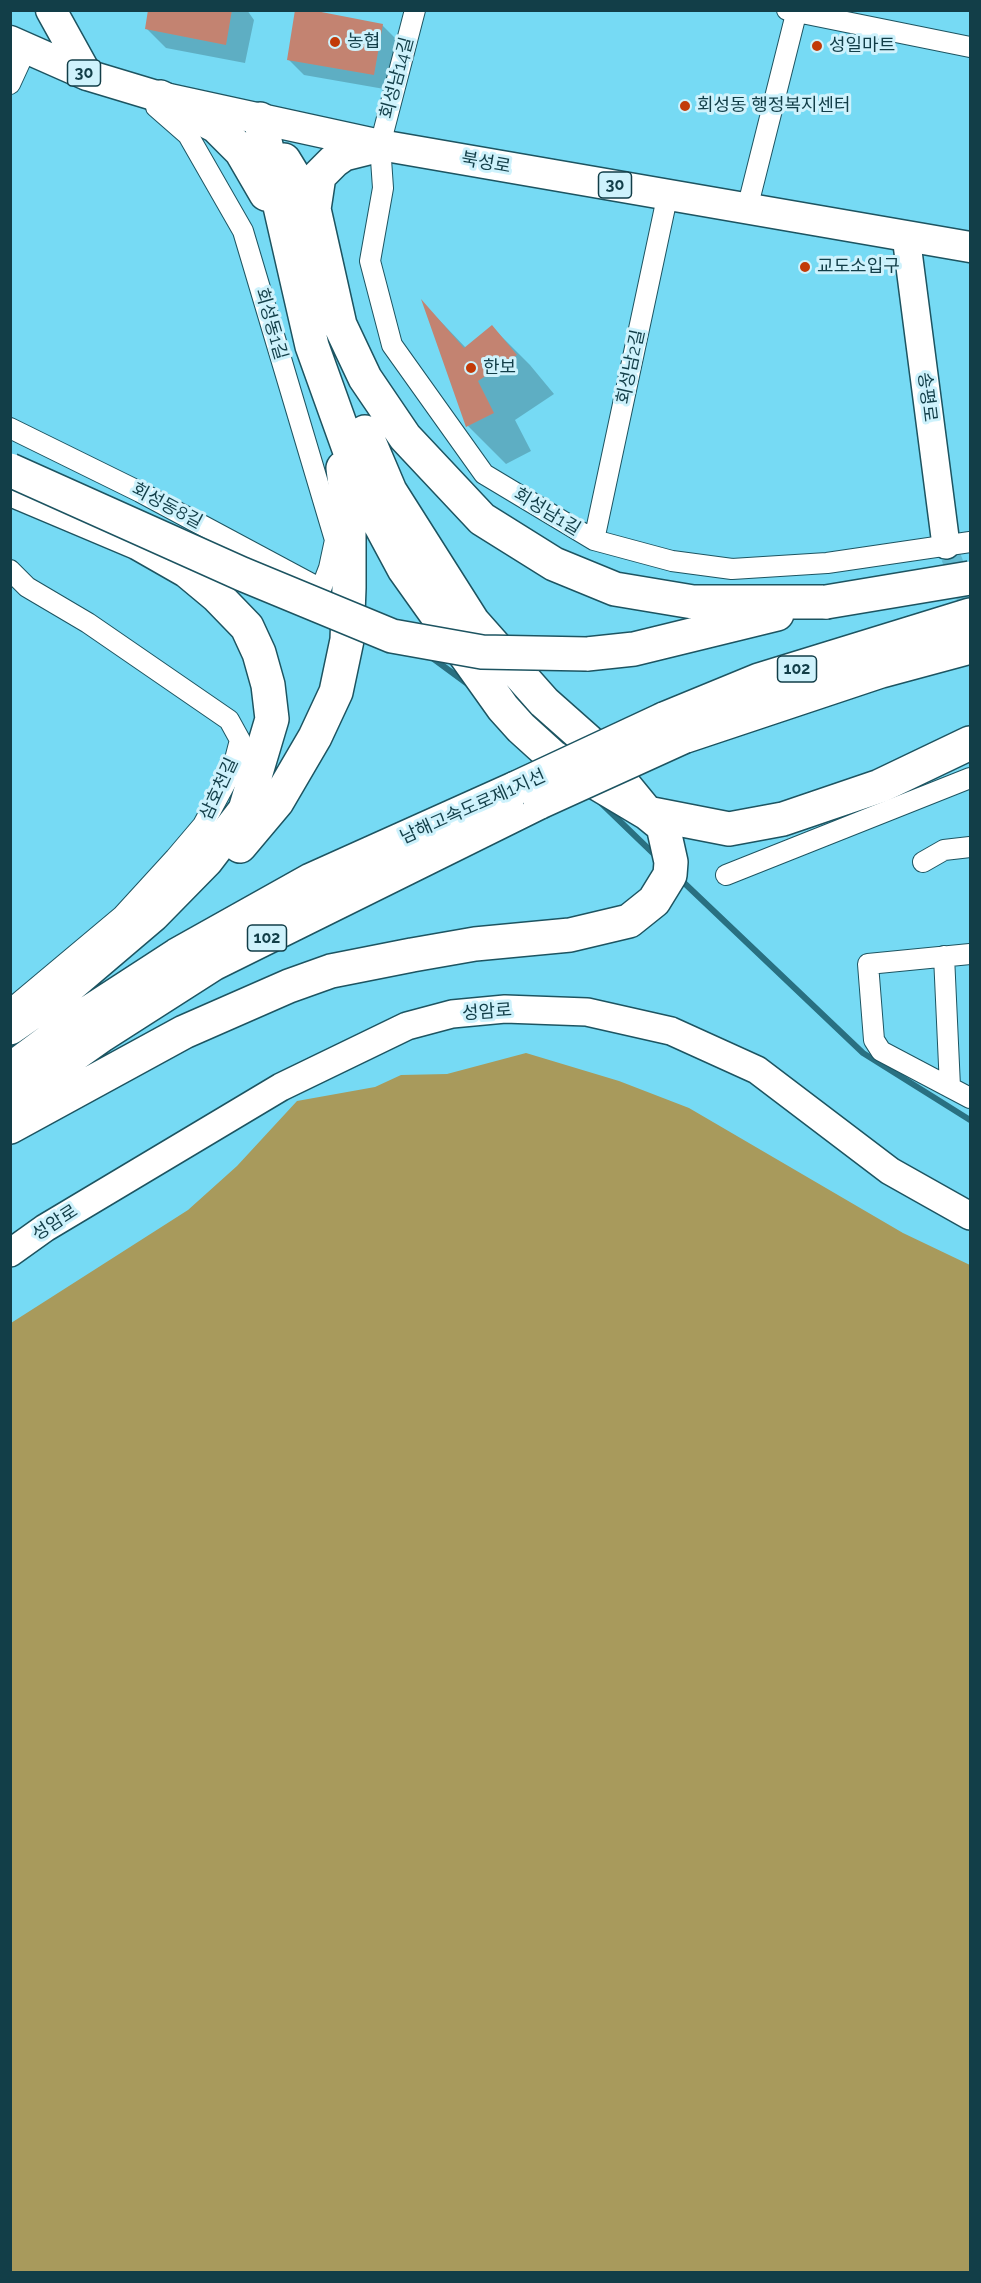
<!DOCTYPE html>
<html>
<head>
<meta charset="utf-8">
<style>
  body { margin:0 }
  #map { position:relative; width:981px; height:2283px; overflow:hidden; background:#76daf4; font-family:Raleway,sans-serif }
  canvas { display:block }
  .frame { position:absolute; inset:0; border:12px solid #123e48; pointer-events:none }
</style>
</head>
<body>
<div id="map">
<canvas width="981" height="2283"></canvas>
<div class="frame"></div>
</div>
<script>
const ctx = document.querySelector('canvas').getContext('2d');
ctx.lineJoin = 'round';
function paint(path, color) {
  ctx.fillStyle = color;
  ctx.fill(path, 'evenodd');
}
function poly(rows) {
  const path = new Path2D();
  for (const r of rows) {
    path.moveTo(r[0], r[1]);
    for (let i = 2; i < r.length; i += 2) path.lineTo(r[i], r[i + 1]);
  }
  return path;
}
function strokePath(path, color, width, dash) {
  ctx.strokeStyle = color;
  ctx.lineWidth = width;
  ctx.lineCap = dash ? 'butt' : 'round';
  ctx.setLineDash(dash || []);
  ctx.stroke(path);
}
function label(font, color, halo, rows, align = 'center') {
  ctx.font = font + ' Raleway,"Noto Sans KR",sans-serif';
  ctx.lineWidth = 6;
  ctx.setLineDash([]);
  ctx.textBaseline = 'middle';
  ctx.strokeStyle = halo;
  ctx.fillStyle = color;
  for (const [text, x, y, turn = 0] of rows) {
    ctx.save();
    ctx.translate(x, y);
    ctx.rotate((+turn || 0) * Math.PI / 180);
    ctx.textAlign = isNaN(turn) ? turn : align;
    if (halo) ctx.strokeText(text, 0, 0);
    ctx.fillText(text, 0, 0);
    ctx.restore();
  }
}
const forest = poly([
  [526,1053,619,1081,689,1108,903,1233,970,1265,970,2272,11,2272,11,1323,188,1210,237,1166,297,1101,375,1087,401,1075,447,1074]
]);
const shadow = poly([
  [149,10,247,10,254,20,245,63,166,48,146,28],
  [382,25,398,41,390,90,304,75,288,59],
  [425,305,466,348,492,327,530,365,554,394,515,420,531,451,506,464,468,426]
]);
const stream = poly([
  [431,657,469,685],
  [601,803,657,857],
  [679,878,863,1053,970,1120]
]);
const building = poly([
  [148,10,232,10,226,45,145,29],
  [295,10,311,10,383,24,374,75,287,60],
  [421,299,464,348,492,325,517,355,478,381,494,413,466,427]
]);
const minorTunnel = poly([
  [951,557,970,606]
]);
const minor = poly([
  [415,10,380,145,383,188,370,261,392,345,484,474,594,540,672,561,732,569,827,563,970,542],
  [787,10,970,47],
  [10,84,27,47],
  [747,209,797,10],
  [10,428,140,492,321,589,329,568,335,540,243,231,188,135,156,107],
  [594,540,668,193],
  [10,570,27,587,88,623,229,720,240,740,232,771,203,825,175,858,122,916,11,1009],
  [923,862,944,850,970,847],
  [726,875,970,778],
  [970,954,868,964,874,1040,881,1051,970,1098],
  [944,956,950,1087]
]);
const secondary = poly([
  [906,236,946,545],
  [10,1253,45,1228,281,1087,407,1026,452,1014,505,1009,587,1012,671,1031,757,1070,890,1171,970,1216]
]);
const primary = poly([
  [51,10,87,75],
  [10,41,87,75,160,97,380,145,970,247]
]);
const motorway = poly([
  [160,97,216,126,241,151,266,194],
  [284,160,314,209,340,325,365,378,405,437,482,519,554,564,615,589,693,602,826,602],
  [314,209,319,176,334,161,344,154,380,145],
  [365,432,390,491,473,622,544,702,588,741,647,813,729,829,783,819,880,786,970,743],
  [10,489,138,543,187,571,217,596,247,627,259,653,268,685,272,719,245,810,206,861,153,915,66,989,10,1028],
  [587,654,634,649,777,614],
  [664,719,759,680,970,615],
  [683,737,881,671,970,647],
  [240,846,277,802,315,737,336,692,347,640,349,588,349,519,343,468],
  [10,1070,80,1018,177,955,311,880,516,788],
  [10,1100,102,1035,213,964,540,802],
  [10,1127,184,1032,289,986,331,971,412,955,475,944,570,935,629,921,654,901,670,875,671,862,663,826,647,813,553,757,521,728,503,708,404,569,368,502,312,346,260,119]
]);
const motorwayBridge = poly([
  [10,470,242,574,392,636,482,652,587,654],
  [826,602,970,578],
  [516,788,664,719],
  [540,802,683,737]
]);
const markers = [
  [335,42,6,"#c23a08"],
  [817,46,6,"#c23a08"],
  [685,106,6,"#c23a08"],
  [805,267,6,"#c23a08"],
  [471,368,6,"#c23a08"]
];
const shields = [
  [84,73,33],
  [615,185,33],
  [797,669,39],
  [267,938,39]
];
const shieldNames = [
  ["30",84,73],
  ["30",615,185],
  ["102",797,669],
  ["102",267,938]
];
const poiNames = [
  ["농협",347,42],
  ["성일마트",829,46],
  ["회성동 행정복지센터",697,106],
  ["교도소입구",817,267],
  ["한보",483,368]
];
const streetNames = [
  ["회성남14길",397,78,-75],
  ["북성로",486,163,10],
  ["회성동1길",271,324,74],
  ["회성남2길",631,367,-78],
  ["송평로",927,397,83],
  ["회성동8길",167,506,28],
  ["회성남1길",547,512,31],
  ["삼호천길",219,789,-65],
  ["남해고속도로제1지선",473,807,-24],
  ["성암로",487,1012,-4],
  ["성암로",55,1223,-33]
];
paint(forest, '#a89a5c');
paint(shadow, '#0003');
strokePath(stream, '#297081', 6);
paint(building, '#c38371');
strokePath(minorTunnel, '#62bbd2', 20, [20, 10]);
strokePath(minor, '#1d5461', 22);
strokePath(secondary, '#1d5461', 30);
strokePath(primary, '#1d5461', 33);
strokePath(motorway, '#1d5461', 36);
strokePath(minor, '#fff', 20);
strokePath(secondary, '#fff', 27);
strokePath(primary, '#fff', 30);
strokePath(motorway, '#fff', 33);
strokePath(motorwayBridge, '#1d5461', 36, []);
strokePath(motorwayBridge, '#fff', 33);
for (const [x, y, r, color] of markers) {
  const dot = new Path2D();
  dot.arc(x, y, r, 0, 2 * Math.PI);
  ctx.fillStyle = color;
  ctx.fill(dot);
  strokePath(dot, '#cef2fc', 2);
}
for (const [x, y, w] of shields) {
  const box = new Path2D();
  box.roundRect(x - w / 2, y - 13, w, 26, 4.5);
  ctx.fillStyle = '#cef2fc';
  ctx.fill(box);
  strokePath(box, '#123e48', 1.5);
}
label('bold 16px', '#123e48', null, shieldNames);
label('18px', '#123e48', '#cef2fc', poiNames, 'left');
label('18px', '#123e48', '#cef2fc', streetNames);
</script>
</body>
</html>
